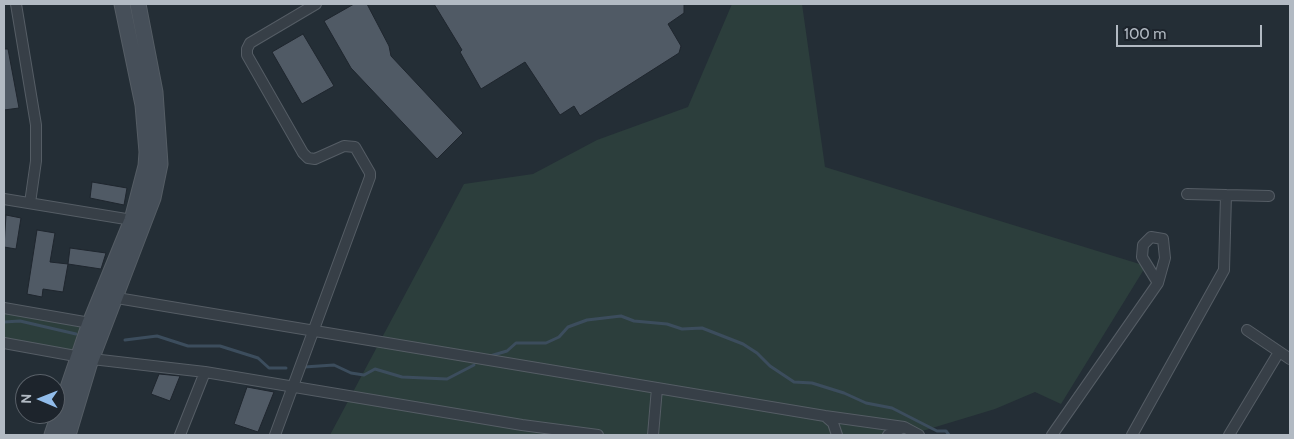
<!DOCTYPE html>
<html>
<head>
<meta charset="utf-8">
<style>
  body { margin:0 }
  #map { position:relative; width:1294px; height:439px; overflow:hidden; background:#242e36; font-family:Cabin,sans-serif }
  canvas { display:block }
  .frame { position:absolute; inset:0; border:5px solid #b2bac3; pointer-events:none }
  .north { position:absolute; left:15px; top:374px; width:50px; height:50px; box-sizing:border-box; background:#1d242c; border:1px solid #596068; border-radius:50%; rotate:271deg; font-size:14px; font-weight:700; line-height:20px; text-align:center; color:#b2bac3 }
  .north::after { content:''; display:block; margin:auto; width:18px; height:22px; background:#91bcea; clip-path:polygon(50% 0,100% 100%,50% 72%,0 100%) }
  .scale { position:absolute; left:1116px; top:25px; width:146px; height:22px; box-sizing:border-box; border:2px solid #b2bac3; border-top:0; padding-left:6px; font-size:15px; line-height:18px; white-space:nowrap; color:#b2bac3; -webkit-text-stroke:4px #1d242c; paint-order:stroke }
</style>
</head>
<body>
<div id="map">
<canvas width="1294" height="439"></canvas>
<div class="frame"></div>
<div class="north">N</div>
<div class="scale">100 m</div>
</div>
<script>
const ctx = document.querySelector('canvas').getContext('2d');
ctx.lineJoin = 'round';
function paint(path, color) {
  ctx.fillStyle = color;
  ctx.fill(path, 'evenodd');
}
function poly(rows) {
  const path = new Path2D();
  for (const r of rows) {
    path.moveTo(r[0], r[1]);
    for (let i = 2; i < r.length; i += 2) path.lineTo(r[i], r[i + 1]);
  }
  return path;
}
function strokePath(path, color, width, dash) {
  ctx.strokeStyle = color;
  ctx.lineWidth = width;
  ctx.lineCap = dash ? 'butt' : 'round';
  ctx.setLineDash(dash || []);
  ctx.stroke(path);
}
const green = poly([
  [732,4,802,4,825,167,1146,266,1061,404,1035,392,995,409,909,435,330,435,464,184,533,174,597,140,688,107],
  [4,312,86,326,76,354,4,340]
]);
const stream = poly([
  [4,322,20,321,76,334],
  [125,340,157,336,188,346,220,346,258,358,269,368,286,368],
  [490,356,507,351,516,343,546,343,559,337,568,327,587,320,621,316,634,321,667,324,682,329,702,328,743,344,757,353,770,366,794,382,812,383,844,393,866,403,892,408,937,431,946,431,949,435],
  [304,367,334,365,351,373,364,375,375,369,402,377,447,379,474,365]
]);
const building = poly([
  [354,4,367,4,389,46,391,56,463,133,437,159,351,68,324,21,354,4],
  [434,4,684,4,684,13,668,24,681,46,679,53,580,116,574,106,560,115,525,62,481,89,460,52,462,50,434,4],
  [303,34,334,86,302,104,272,52,303,34],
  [4,49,8,49,19,108,4,110,4,49],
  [92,182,127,188,124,205,90,198,92,182],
  [6,215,21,218,16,249,4,247,6,215],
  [37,230,55,233,50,262,68,264,63,292,43,289,42,297,27,294,37,230],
  [70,248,106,253,101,269,68,264,70,248],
  [159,374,180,376,170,401,151,394,159,374],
  [247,387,274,392,258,432,234,424,247,387]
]);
const street = poly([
  [16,4,36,125,36,161,30,203],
  [1226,195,1269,196],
  [4,199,132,220],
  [117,298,825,416,904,427],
  [4,308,90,323],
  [1247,330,1290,359],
  [4,343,92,359,205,372],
  [825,416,833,423,837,435],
  [180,435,205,372,522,425,598,435],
  [275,435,370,177,370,173,355,147,344,146,315,159,308,158,303,153,247,55,247,49,250,43,316,4],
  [653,435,657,388],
  [888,435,904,427,919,435],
  [1052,435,1158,283,1165,258,1163,239,1151,237,1143,245,1142,257,1158,283],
  [1132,435,1224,270,1226,195,1187,194],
  [1229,435,1279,352]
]);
const secondary = poly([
  [52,435,90,323,132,220,146,166,147,152,143,105,122,4],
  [68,435,89,365,153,198,160,164,155,92,138,4]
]);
paint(green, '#2c3e3c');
strokePath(stream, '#3c4d5d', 3);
paint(building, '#505a65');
strokePath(building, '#1f262e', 1);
strokePath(street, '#555d65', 12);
strokePath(secondary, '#555d65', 17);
strokePath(street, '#373f47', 10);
strokePath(secondary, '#464f59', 15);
</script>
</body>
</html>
